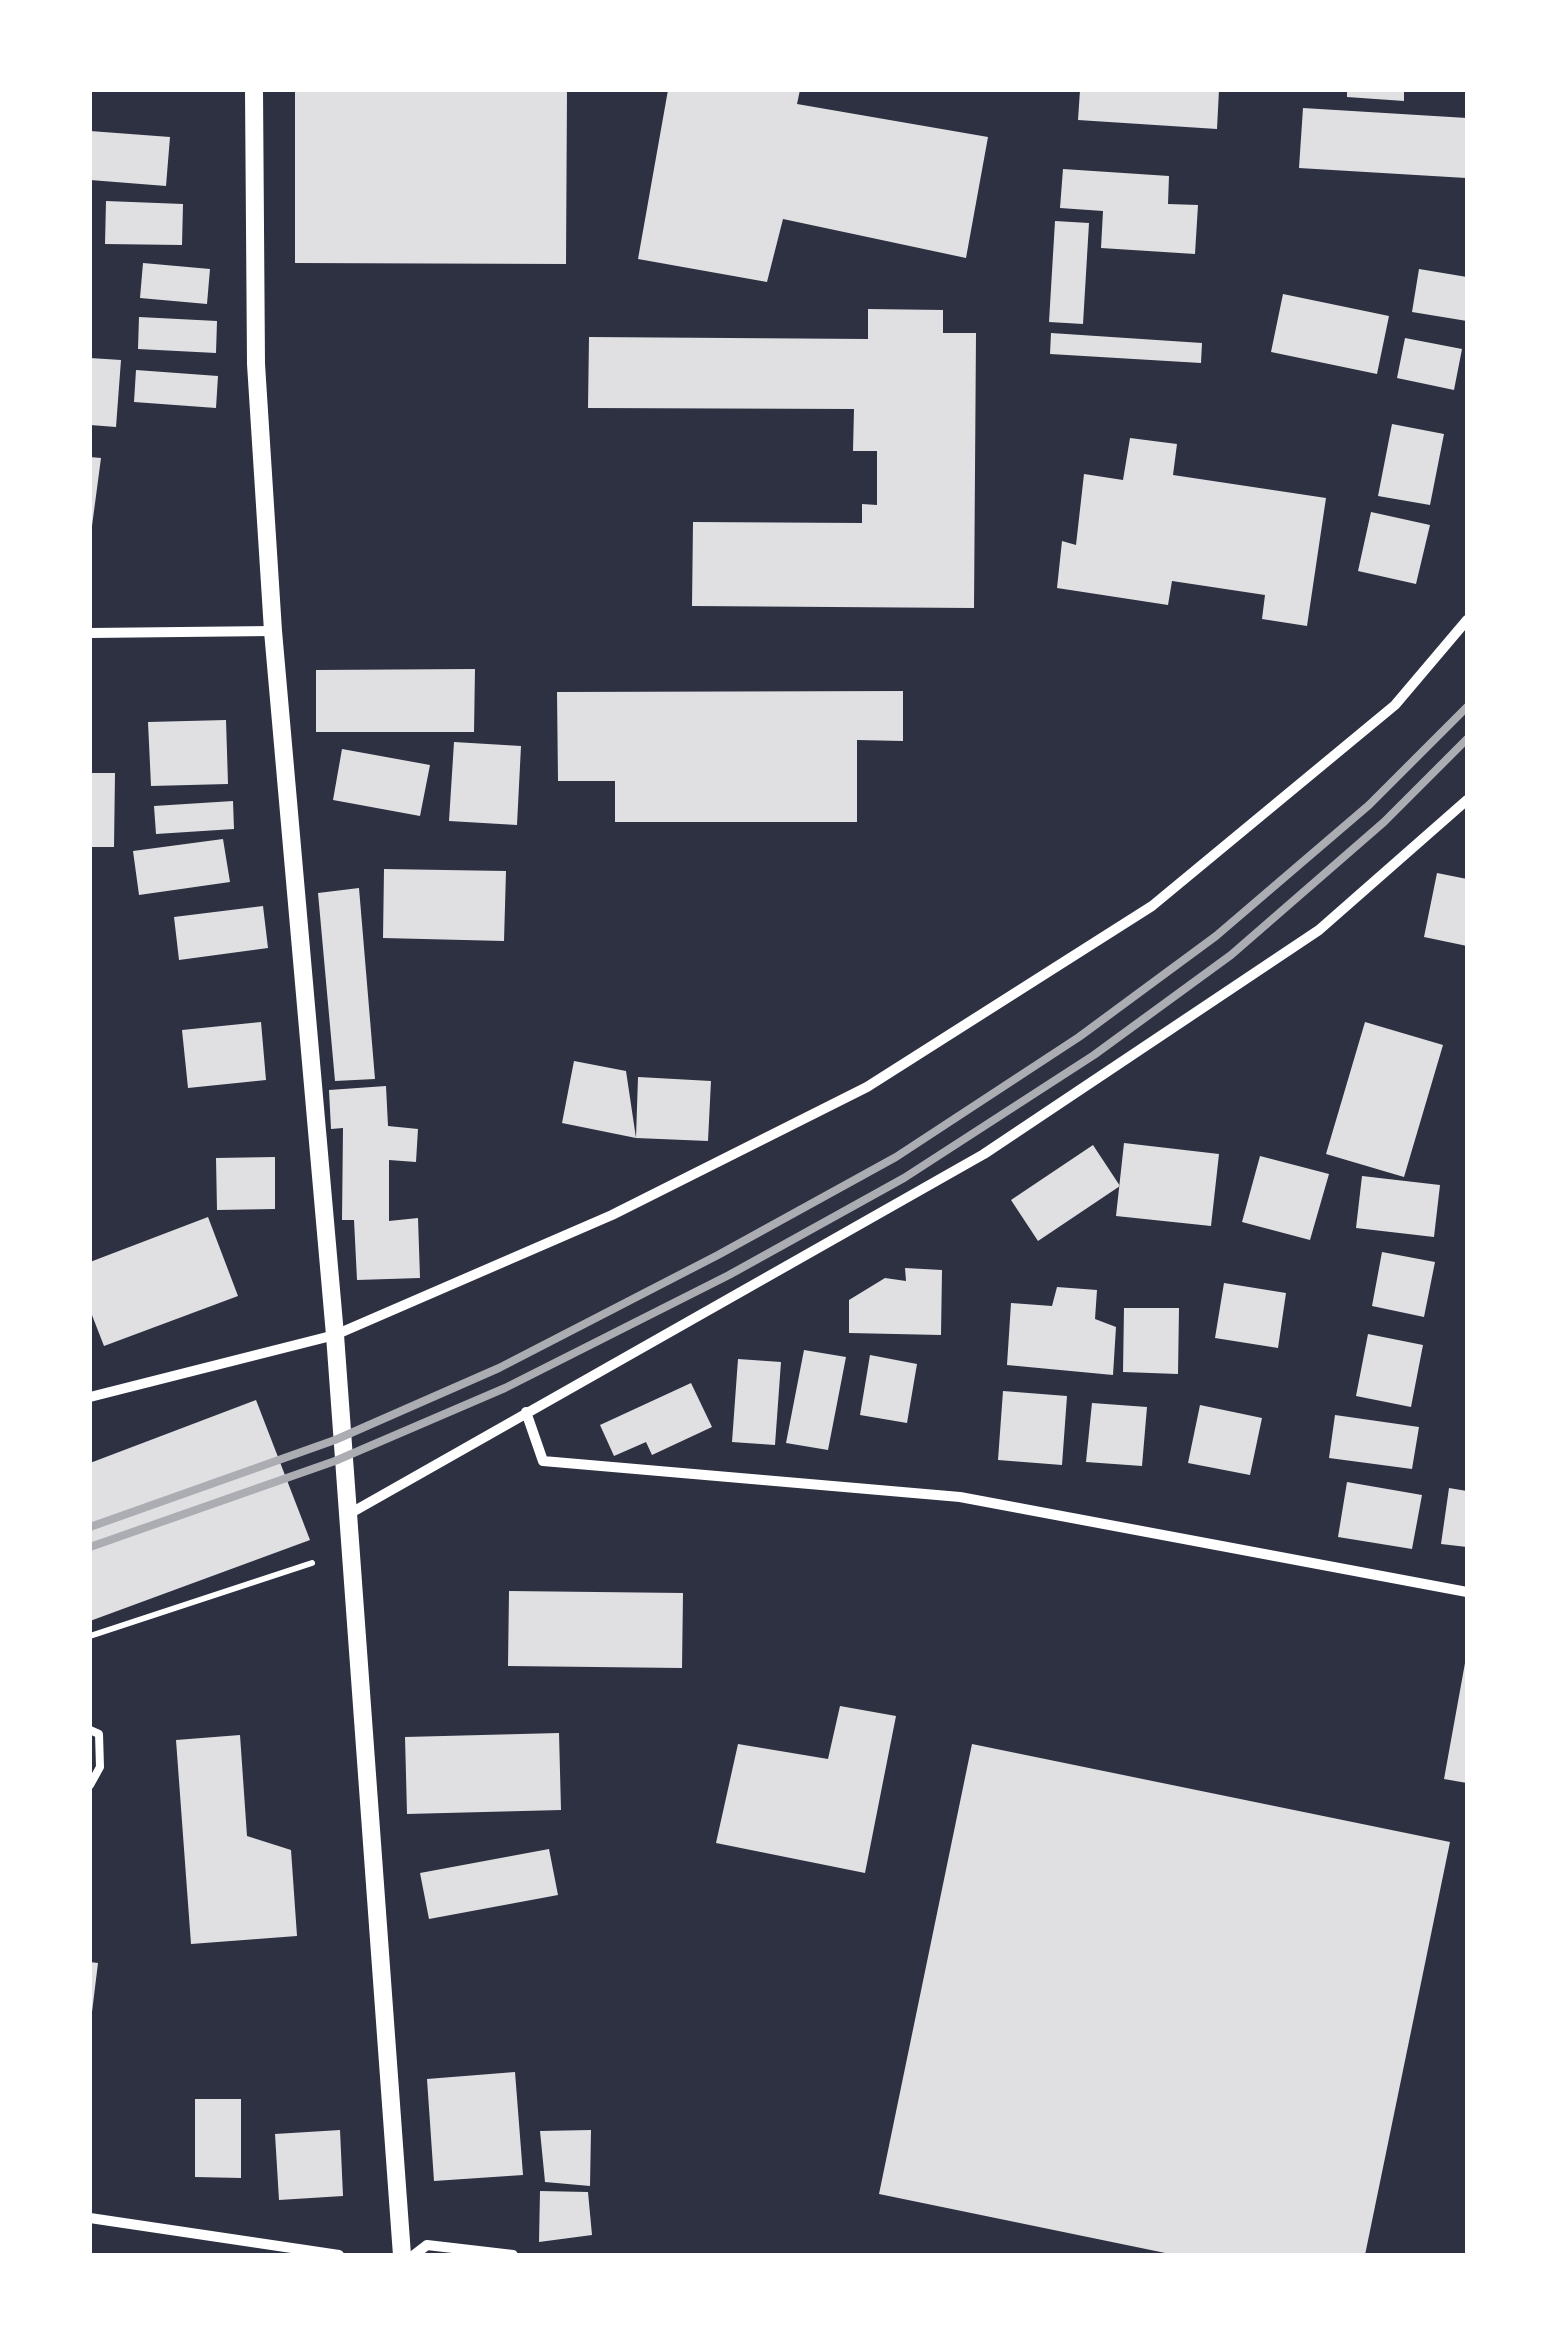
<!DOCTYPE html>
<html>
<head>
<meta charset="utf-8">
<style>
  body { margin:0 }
  #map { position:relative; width:1557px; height:2345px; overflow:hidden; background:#2d3142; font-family:"Noto Sans",sans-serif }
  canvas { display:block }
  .frame { position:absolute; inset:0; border:92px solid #fff; pointer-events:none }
</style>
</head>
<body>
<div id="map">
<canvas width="1557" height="2345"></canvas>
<div class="frame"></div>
</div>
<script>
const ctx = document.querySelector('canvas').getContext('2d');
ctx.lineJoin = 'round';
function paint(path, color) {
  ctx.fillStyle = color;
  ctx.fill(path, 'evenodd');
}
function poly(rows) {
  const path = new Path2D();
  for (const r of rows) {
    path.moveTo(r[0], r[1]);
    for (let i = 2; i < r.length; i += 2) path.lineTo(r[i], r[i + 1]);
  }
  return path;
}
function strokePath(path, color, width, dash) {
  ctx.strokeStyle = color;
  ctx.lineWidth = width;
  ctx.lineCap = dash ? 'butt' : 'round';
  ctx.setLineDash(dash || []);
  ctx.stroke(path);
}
const building = poly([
  [295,90,567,90,566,264,295,263],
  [668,90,800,90,797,104,988,137,966,258,783,219,767,282,638,259],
  [1080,90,1219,90,1217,129,1078,120],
  [1347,90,1404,90,1404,101,1347,97],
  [1303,108,1467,118,1466,178,1299,168],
  [90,131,170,137,166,186,90,180],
  [1063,169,1169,176,1168,204,1198,205,1195,254,1101,248,1103,211,1060,208],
  [106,201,183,204,182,245,105,244],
  [1055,221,1089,223,1083,324,1049,322],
  [143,263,210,269,207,304,140,298],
  [1419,269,1467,277,1467,321,1412,312],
  [1283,294,1389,316,1377,374,1271,352],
  [868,309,943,310,943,333,976,333,974,608,692,606,693,522,862,523,862,504,877,505,877,451,853,451,854,409,588,408,589,337,868,339],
  [139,317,217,321,216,353,138,349],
  [1051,333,1202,343,1201,363,1050,354],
  [1405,338,1462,349,1454,390,1397,378],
  [90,358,121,360,116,427,90,425],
  [136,370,218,376,216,408,134,402],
  [1392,424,1444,434,1430,505,1378,496],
  [1130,438,1177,444,1173,475,1326,498,1307,626,1262,619,1265,595,1172,581,1168,605,1057,588,1062,541,1076,545,1084,474,1123,480],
  [90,457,101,458,92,526,90,526],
  [1371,512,1430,525,1416,584,1358,571],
  [475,669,474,732,316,732,316,670],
  [903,691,903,741,857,740,857,822,615,822,615,781,558,781,557,692],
  [226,720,228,784,151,786,148,722],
  [454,742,521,746,517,825,449,821],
  [342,749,430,765,420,816,333,800],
  [90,773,115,773,114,847,90,847],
  [233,801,234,829,156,834,154,806],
  [223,839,230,882,139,895,133,851],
  [384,869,506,871,504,941,383,938],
  [1437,873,1467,879,1467,946,1424,937],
  [359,888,375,1079,335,1081,318,893],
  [263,906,268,948,179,960,174,917],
  [261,1022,266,1080,188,1088,182,1030],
  [1365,1022,1443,1045,1404,1177,1326,1154],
  [574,1061,626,1071,636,1138,562,1123],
  [638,1077,711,1081,708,1141,636,1138],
  [386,1086,388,1126,418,1129,416,1162,389,1160,389,1221,418,1218,420,1278,357,1280,354,1220,342,1220,343,1128,331,1129,329,1090],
  [1124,1143,1219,1154,1211,1226,1116,1216],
  [1093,1145,1120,1186,1038,1241,1011,1200],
  [1260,1156,1329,1174,1310,1240,1242,1222],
  [275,1157,275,1209,217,1210,216,1158],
  [1362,1176,1440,1185,1434,1237,1356,1228],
  [208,1217,238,1296,104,1346,90,1310,90,1262],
  [1382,1252,1435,1262,1424,1317,1372,1306],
  [905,1268,942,1270,941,1335,849,1333,849,1300,885,1278,906,1281],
  [1224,1283,1286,1293,1278,1348,1215,1338],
  [1057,1287,1097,1290,1095,1319,1116,1327,1113,1375,1007,1365,1011,1303,1052,1306],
  [1124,1308,1179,1308,1178,1374,1123,1372],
  [1368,1334,1423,1345,1411,1407,1356,1396],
  [804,1350,846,1357,828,1450,786,1443],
  [870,1355,917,1364,907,1423,860,1415],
  [738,1359,781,1362,775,1445,732,1442],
  [691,1383,712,1427,652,1455,646,1442,614,1456,600,1425],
  [1003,1391,1067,1396,1062,1465,998,1460],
  [256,1400,310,1540,90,1621,90,1463],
  [1092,1403,1147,1407,1142,1466,1086,1462],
  [1200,1405,1262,1418,1250,1475,1188,1463],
  [1335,1415,1419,1427,1412,1469,1329,1458],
  [1347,1482,1422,1495,1412,1549,1338,1537],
  [1449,1488,1467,1491,1467,1547,1441,1544],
  [509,1591,683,1593,682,1668,508,1666],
  [1465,1663,1467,1663,1467,1783,1444,1779],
  [840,1706,896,1716,865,1873,716,1843,738,1744,828,1759],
  [559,1733,561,1810,407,1814,405,1737],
  [240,1735,247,1836,291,1850,297,1936,191,1944,176,1740],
  [972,1744,1450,1842,1365,2255,1175,2255,879,2194],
  [549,1849,558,1895,429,1919,420,1873],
  [90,1962,98,1963,92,2012,90,2012],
  [515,2072,523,2175,434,2181,427,2079],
  [195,2099,241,2099,241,2178,195,2177],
  [340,2130,343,2196,279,2200,275,2134],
  [591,2130,590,2186,545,2182,540,2131],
  [540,2191,588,2192,592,2235,539,2242]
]);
const path = poly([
  [90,1636,312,1563]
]);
const service = poly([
  [90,1730,99,1734,100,1767,90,1785]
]);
const minor = poly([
  [90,633,273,631],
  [90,1397,335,1335,612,1215,867,1087,1152,906,1395,705,1467,620],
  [526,1412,543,1461,960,1497,1467,1592],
  [349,1514,984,1154,1319,930,1467,800],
  [90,2218,339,2255],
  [414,2255,427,2245,513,2255]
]);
const tertiary = poly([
  [254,90,256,364,273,631,335,1335,402,2255]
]);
const rail = poly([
  [90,1527,335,1440,499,1368,718,1255,896,1157,1079,1037,1216,936,1369,805,1467,707],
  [90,1547,335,1461,505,1388,729,1275,904,1178,1094,1055,1231,955,1384,822,1467,739]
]);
paint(building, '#e0e0e3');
strokePath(path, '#fff', 6);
strokePath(service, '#fff', 8);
strokePath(minor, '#fff', 10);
strokePath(tertiary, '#fff', 18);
strokePath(rail, '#abadb3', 8);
</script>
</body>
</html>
